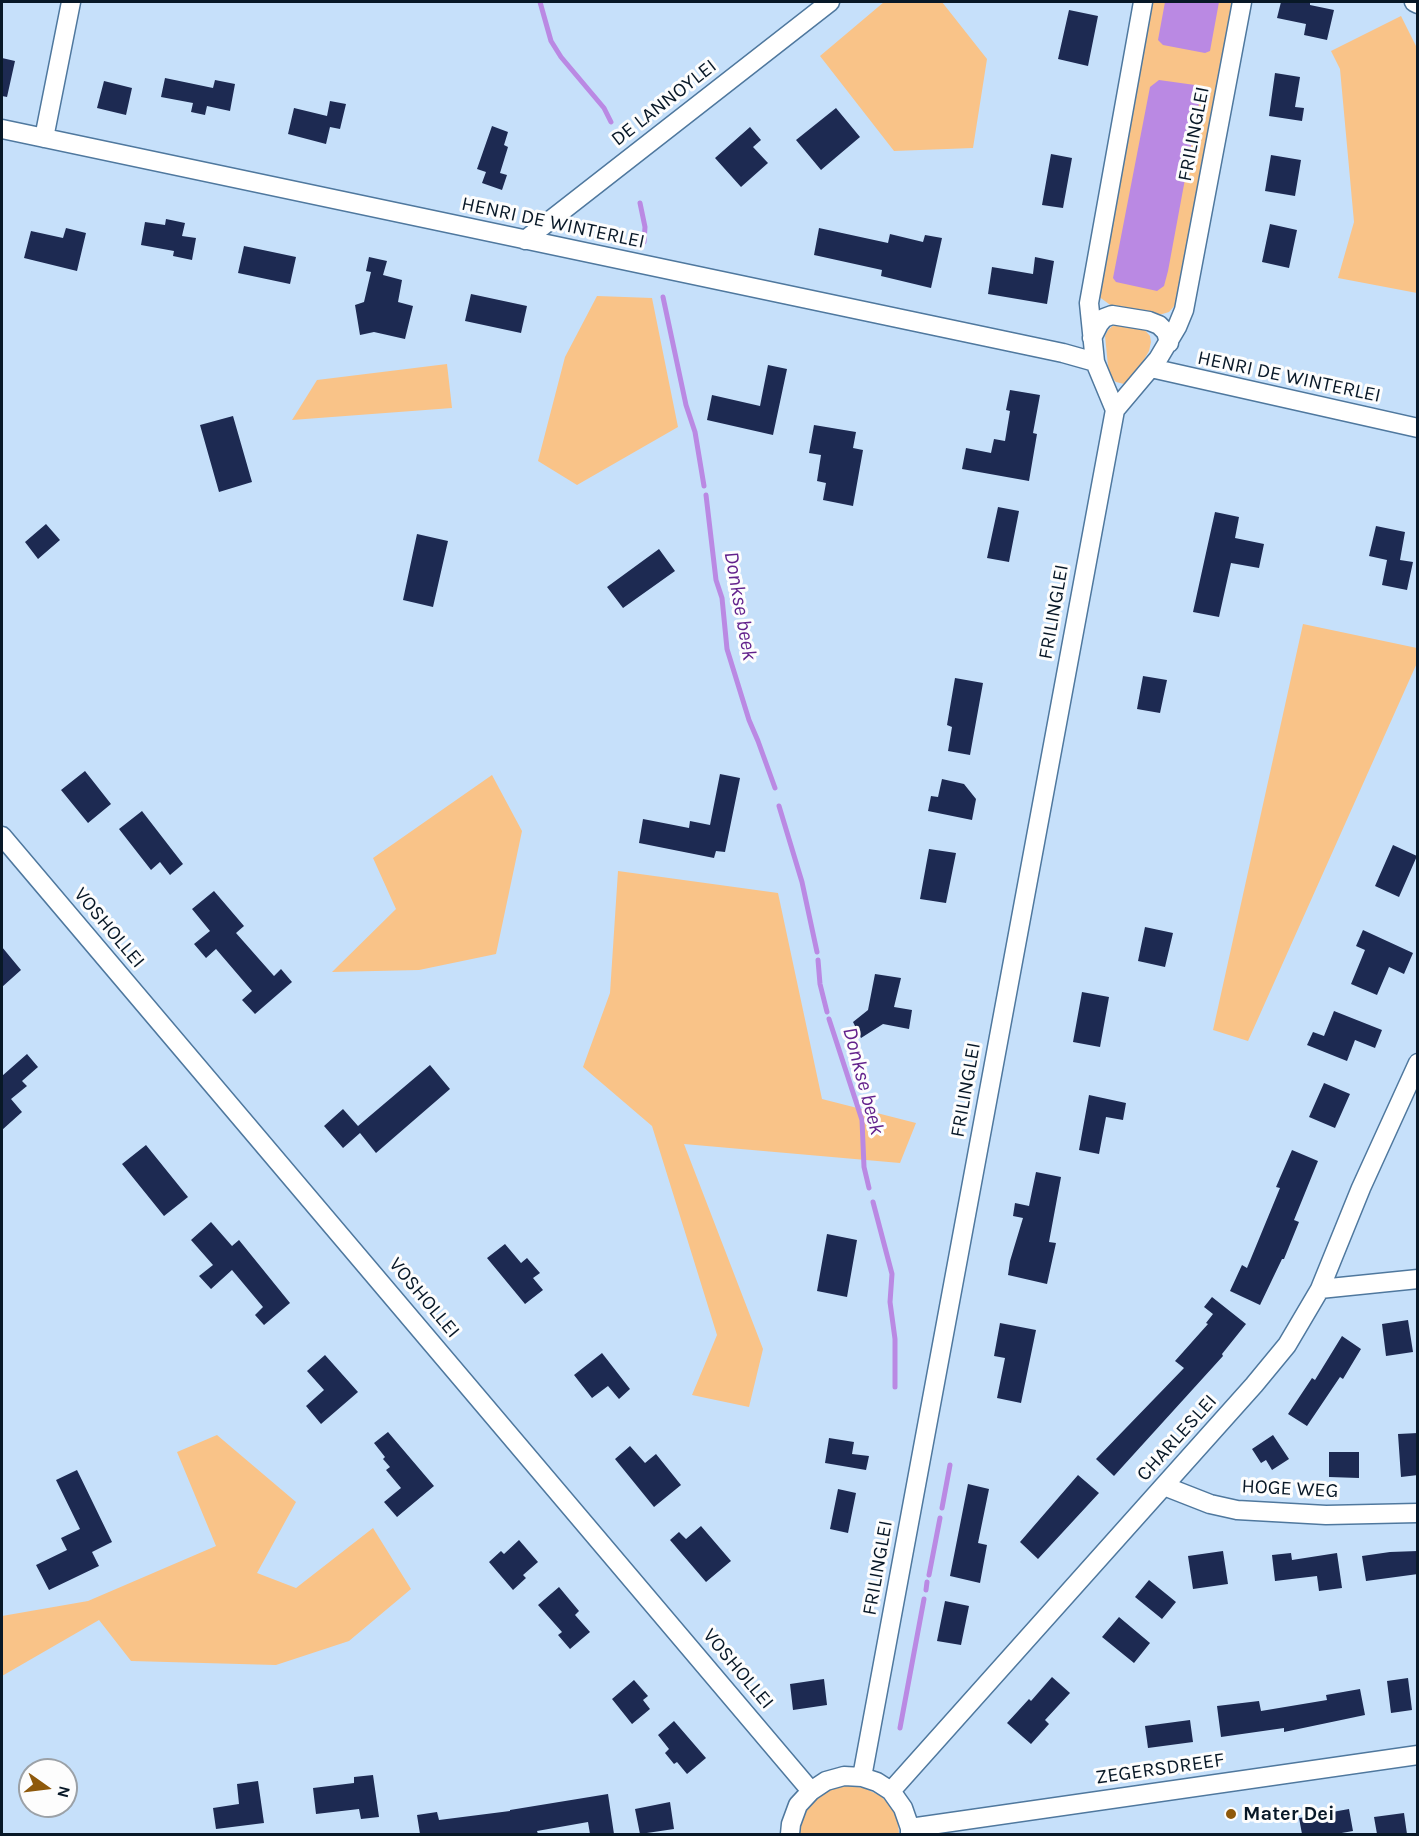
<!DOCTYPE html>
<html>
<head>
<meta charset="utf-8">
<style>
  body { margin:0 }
  #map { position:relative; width:1419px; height:1836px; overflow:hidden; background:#c6e0fa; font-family:Karla,sans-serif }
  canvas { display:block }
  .frame { position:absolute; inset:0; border:3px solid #081827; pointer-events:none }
  .north { position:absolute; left:18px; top:1758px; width:60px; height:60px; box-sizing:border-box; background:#fdfdfd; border:2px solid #9ba1a7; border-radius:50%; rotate:104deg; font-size:16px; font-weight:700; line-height:24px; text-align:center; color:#081827 }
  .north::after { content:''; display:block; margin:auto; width:21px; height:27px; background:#8e590c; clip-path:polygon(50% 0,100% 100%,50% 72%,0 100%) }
</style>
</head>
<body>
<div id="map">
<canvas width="1419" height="1836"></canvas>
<div class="frame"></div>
<div class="north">N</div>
</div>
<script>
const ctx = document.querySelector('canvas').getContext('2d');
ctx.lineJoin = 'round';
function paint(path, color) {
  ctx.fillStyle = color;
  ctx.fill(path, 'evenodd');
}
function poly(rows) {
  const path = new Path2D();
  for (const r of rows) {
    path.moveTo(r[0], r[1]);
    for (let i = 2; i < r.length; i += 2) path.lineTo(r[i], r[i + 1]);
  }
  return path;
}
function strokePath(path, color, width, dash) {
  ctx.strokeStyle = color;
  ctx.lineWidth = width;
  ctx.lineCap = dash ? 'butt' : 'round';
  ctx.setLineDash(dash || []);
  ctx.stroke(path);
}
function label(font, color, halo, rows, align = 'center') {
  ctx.font = font + ' Karla,sans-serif';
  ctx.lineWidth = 6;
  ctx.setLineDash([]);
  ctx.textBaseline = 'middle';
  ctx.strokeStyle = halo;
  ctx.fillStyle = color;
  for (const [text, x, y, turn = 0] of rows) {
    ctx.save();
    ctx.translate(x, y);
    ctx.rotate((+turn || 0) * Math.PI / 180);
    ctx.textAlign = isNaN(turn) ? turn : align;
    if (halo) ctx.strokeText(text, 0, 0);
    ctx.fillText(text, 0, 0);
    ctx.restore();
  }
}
const green = poly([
  [884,2,942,2,987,59,973,148,894,151,820,56],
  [1150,2,1233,2,1176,304,1169,312,1159,315,1113,307,1098,296],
  [1401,16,1417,48,1417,293,1338,278,1354,222,1340,69,1331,51],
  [597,296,652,298,678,427,577,485,538,461,565,357],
  [1115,324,1142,327,1150,336,1151,342,1149,351,1133,378,1124,384,1116,382,1111,377,1108,366,1105,336,1108,330],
  [447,364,452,408,292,420,317,380],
  [1303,624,1417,648,1417,663,1248,1041,1213,1030],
  [492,775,522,831,496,954,419,970,332,972,396,909,373,858],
  [618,871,778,893,822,1099,916,1123,900,1163,684,1144,763,1349,749,1407,692,1395,717,1335,652,1126,583,1067,610,993],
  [217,1435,296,1502,257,1573,296,1588,373,1528,411,1589,349,1641,276,1665,131,1661,99,1620,2,1676,2,1616,88,1601,216,1546,177,1452],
  [843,1785,864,1788,881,1796,892,1808,898,1823,899,1834,799,1834,799,1829,807,1809,823,1793]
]);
const water = poly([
  [1165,2,1219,2,1210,51,1205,53,1163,45,1158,40],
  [1159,80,1195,85,1198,88,1198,97,1200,98,1168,271,1164,286,1157,291,1116,282,1113,278,1150,87]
]);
const stream = poly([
  [540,2,551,41,561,57,604,108,611,122],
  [640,203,645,227,644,242],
  [663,297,686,405,695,432,704,486],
  [706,495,716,580,722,598,727,649,749,720,758,741,775,788],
  [779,806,802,882,817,952],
  [818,960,820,984,827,1012],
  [829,1019,862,1120,864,1167,869,1188],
  [873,1202,892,1274,890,1302,895,1339,895,1387],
  [942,1508,950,1465],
  [929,1575,940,1518],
  [926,1590,927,1582],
  [900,1728,924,1599]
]);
const building = poly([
  [1281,2,1310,2,1310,5,1334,10,1327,40,1304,35,1306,24,1277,18],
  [1069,10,1098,16,1088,66,1058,59],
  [2,58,15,61,7,97,2,96],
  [1275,73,1300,77,1295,107,1304,108,1302,121,1269,116],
  [165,78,213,88,215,80,235,84,230,111,207,106,205,115,191,112,193,103,161,97],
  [104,81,132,88,126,115,97,108],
  [330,101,346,104,340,129,330,127,326,144,288,134,294,108,327,116],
  [836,108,860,137,821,170,796,140],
  [492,126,508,132,504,145,508,147,500,173,507,175,502,190,482,183,486,172,477,169],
  [750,127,761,140,753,147,768,163,741,187,715,158],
  [1051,154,1072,158,1063,208,1042,205],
  [1271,155,1301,160,1295,196,1265,191],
  [166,219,185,223,182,236,196,238,192,260,173,256,174,251,141,245,145,222,165,225],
  [1270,224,1297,230,1289,268,1262,262],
  [66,228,86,233,77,271,24,258,31,231,63,238],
  [819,228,888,243,890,234,923,242,925,235,942,238,931,288,881,276,882,270,814,255],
  [244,246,296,257,290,284,238,273],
  [369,257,387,261,383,275,402,280,398,302,413,306,405,339,374,332,360,335,355,305,364,302,371,272,366,271],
  [1035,257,1054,261,1047,304,988,294,992,267,1033,274],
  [471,294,527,306,521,333,465,321],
  [768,365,787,369,773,435,707,420,712,395,760,406],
  [1010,390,1040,395,1033,433,1037,434,1029,481,962,469,966,448,991,453,994,439,1005,441,1010,411,1006,410],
  [233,416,252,482,219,492,200,425],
  [814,425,856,432,853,448,863,450,853,506,823,500,826,483,817,481,821,455,809,453],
  [998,507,1019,511,1009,562,987,558],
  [1215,512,1239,517,1235,538,1264,544,1259,568,1231,563,1219,617,1193,612],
  [46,524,60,540,38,559,25,542],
  [1376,526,1405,532,1400,560,1413,562,1407,590,1382,585,1387,560,1369,556],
  [417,534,448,541,433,607,403,600],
  [659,549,675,571,623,608,607,587],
  [1143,676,1167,680,1160,713,1137,709],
  [955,678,983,683,970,755,948,751,952,727,947,725],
  [85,771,111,804,88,823,61,790],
  [720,774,740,778,725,852,716,851,714,858,639,843,643,819,689,828,690,821,710,825],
  [942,779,964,784,976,799,972,820,928,811,931,796,938,797],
  [142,811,183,864,170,875,160,862,151,870,119,829],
  [1393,845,1417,856,1399,897,1375,886],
  [929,849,956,853,946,903,920,899],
  [214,891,244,926,236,933,274,976,281,969,292,982,255,1014,242,1000,252,991,216,949,206,958,194,944,210,931,192,909],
  [1145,927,1173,933,1165,967,1138,961],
  [1363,930,1413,953,1404,974,1389,967,1377,995,1351,984,1365,950,1356,946],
  [2,947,21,970,2,987],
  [875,974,901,978,894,1007,912,1010,909,1029,883,1024,861,1038,853,1022,868,1010],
  [1082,992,1109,997,1100,1047,1073,1042],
  [1334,1011,1382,1030,1375,1048,1355,1040,1347,1061,1307,1045,1313,1032,1324,1036],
  [27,1054,38,1067,22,1081,27,1086,11,1099,22,1112,2,1130,2,1076],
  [430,1065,450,1089,376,1153,360,1133,343,1148,324,1126,343,1109,358,1126],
  [1324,1083,1350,1094,1335,1128,1309,1117],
  [1089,1095,1126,1103,1123,1120,1106,1117,1099,1154,1079,1150],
  [146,1145,188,1197,164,1216,122,1164],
  [1292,1150,1318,1161,1294,1220,1299,1222,1284,1259,1282,1259,1260,1305,1230,1291,1242,1265,1247,1268,1280,1188,1276,1187],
  [1036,1172,1061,1177,1049,1242,1056,1243,1047,1284,1008,1275,1010,1261,1023,1218,1013,1216,1015,1203,1029,1206],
  [211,1222,232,1246,239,1240,290,1303,264,1325,255,1315,263,1307,232,1270,211,1289,199,1276,213,1265,191,1240],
  [827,1234,857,1240,847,1297,817,1291],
  [505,1244,521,1263,527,1258,540,1273,533,1278,543,1290,525,1304,487,1258],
  [1212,1297,1246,1324,1222,1354,1223,1356,1114,1476,1096,1459,1184,1368,1175,1361,1208,1324,1206,1323,1213,1314,1204,1307],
  [1408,1320,1413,1352,1386,1356,1382,1324],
  [1000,1323,1036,1330,1021,1403,997,1398,1005,1358,994,1356],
  [1342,1336,1361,1349,1343,1379,1340,1377,1307,1426,1288,1414,1312,1378,1315,1380],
  [602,1353,630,1389,619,1399,608,1386,592,1398,574,1375],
  [325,1355,358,1392,321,1424,306,1406,324,1390,307,1371],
  [388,1432,434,1486,397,1517,384,1502,401,1488,386,1470,390,1467,383,1459,385,1457,374,1443],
  [1418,1433,1418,1475,1401,1477,1398,1434],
  [1273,1435,1289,1459,1272,1470,1266,1460,1261,1463,1252,1449],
  [829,1438,854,1442,852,1454,869,1456,866,1470,825,1463],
  [630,1446,645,1463,656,1454,681,1485,654,1507,615,1459],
  [1329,1452,1359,1452,1359,1478,1329,1477],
  [77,1470,112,1542,92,1552,99,1566,49,1590,36,1565,67,1550,61,1538,80,1529,56,1480],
  [1078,1475,1099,1493,1038,1559,1020,1542],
  [968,1484,989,1489,978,1543,987,1545,980,1583,950,1576],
  [838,1489,856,1493,848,1533,830,1529],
  [701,1526,731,1561,706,1582,670,1540,679,1532,686,1539],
  [519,1540,538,1562,523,1575,526,1578,513,1590,489,1562,501,1551,504,1554],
  [1223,1551,1228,1584,1193,1589,1188,1556],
  [1418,1551,1418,1574,1366,1581,1362,1556,1390,1552],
  [1291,1553,1292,1560,1337,1553,1342,1588,1319,1591,1317,1576,1275,1581,1272,1555],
  [1149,1580,1176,1602,1162,1619,1135,1597],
  [559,1587,579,1611,575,1615,590,1632,570,1649,558,1635,562,1632,538,1605],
  [945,1601,969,1606,961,1645,937,1641],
  [1119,1617,1150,1643,1134,1663,1102,1637],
  [1052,1677,1070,1693,1045,1720,1049,1724,1031,1744,1007,1723,1029,1699,1031,1701],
  [1408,1678,1412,1710,1391,1713,1387,1681],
  [824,1679,827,1705,793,1710,790,1684],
  [634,1680,648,1696,643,1700,650,1709,632,1724,612,1699],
  [1360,1689,1365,1715,1284,1732,1284,1728,1221,1737,1217,1706,1259,1701,1261,1711,1327,1700,1326,1695],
  [1190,1720,1193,1742,1148,1748,1145,1726],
  [674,1721,706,1758,687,1774,677,1762,674,1764,665,1753,669,1749,658,1735],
  [373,1775,379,1817,361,1819,359,1809,316,1814,313,1788,354,1783,354,1777],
  [258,1781,264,1823,216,1829,213,1808,239,1804,237,1784],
  [608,1794,614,1834,590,1834,588,1822,537,1831,538,1834,420,1834,417,1815,437,1812,439,1820,510,1811,510,1810],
  [670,1802,674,1829,640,1834,635,1809],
  [1349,1809,1353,1831,1336,1834,1302,1834,1299,1818],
  [1404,1813,1407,1834,1377,1834,1374,1817]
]);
const minor = poly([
  [1414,2,1418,4],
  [2,129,1063,353,1095,362],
  [44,138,71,2],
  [525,240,830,2],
  [1092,338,1099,324,1104,318,1112,315,1149,321,1159,325,1166,332,1169,343],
  [1151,368,1418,428],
  [1115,410,1158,359,1177,327,1184,310,1242,2],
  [2,836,811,1791],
  [1320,1289,1418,1279],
  [1164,1486,1210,1504,1237,1510,1326,1515,1418,1513],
  [862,1777,1115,410,1095,362,1089,303,1143,2],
  [891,1791,1254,1385,1287,1345,1320,1289,1361,1188,1418,1063],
  [910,1828,1418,1755],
  [790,1834,791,1824,798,1805,811,1791,826,1781,844,1776,862,1777,877,1782,891,1791,903,1808,910,1828,910,1834]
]);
const markers = [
  [1231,1814,6,"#8e590c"]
];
const streetNames = [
  ["DE LANNOYLEI",664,103,-38],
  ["FRILINGLEI",1194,134,-79],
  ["HENRI DE WINTERLEI",553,223,12],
  ["HENRI DE WINTERLEI",1289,377,12],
  ["FRILINGLEI",1054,612,-80],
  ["VOSHOLLEI",109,928,50],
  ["FRILINGLEI",966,1090,-80],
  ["VOSHOLLEI",424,1298,50],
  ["CHARLESLEI",1177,1438,-48],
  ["HOGE WEG",1290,1489,3],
  ["FRILINGLEI",878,1568,-80],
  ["VOSHOLLEI",738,1669,50],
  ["ZEGERSDREEF",1160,1769,-8]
];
const poiNames = [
  ["Mater Dei",1243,1814]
];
const waterNames = [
  ["Donkse beek",740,606,80],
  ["Donkse beek",863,1081,75]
];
paint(green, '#f9c388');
paint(water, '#ba89e3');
strokePath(stream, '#ba89e3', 5);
paint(building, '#1d2a52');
strokePath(minor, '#4f789e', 21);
strokePath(minor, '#fff', 18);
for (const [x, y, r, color] of markers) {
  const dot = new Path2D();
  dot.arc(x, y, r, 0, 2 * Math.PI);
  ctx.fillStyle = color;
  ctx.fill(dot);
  strokePath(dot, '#fdfdfd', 2);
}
label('20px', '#081827', '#fdfdfd', streetNames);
label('bold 20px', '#081827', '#fdfdfd', poiNames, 'left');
label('italic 21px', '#63228c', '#fdfdfd', waterNames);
</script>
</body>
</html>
